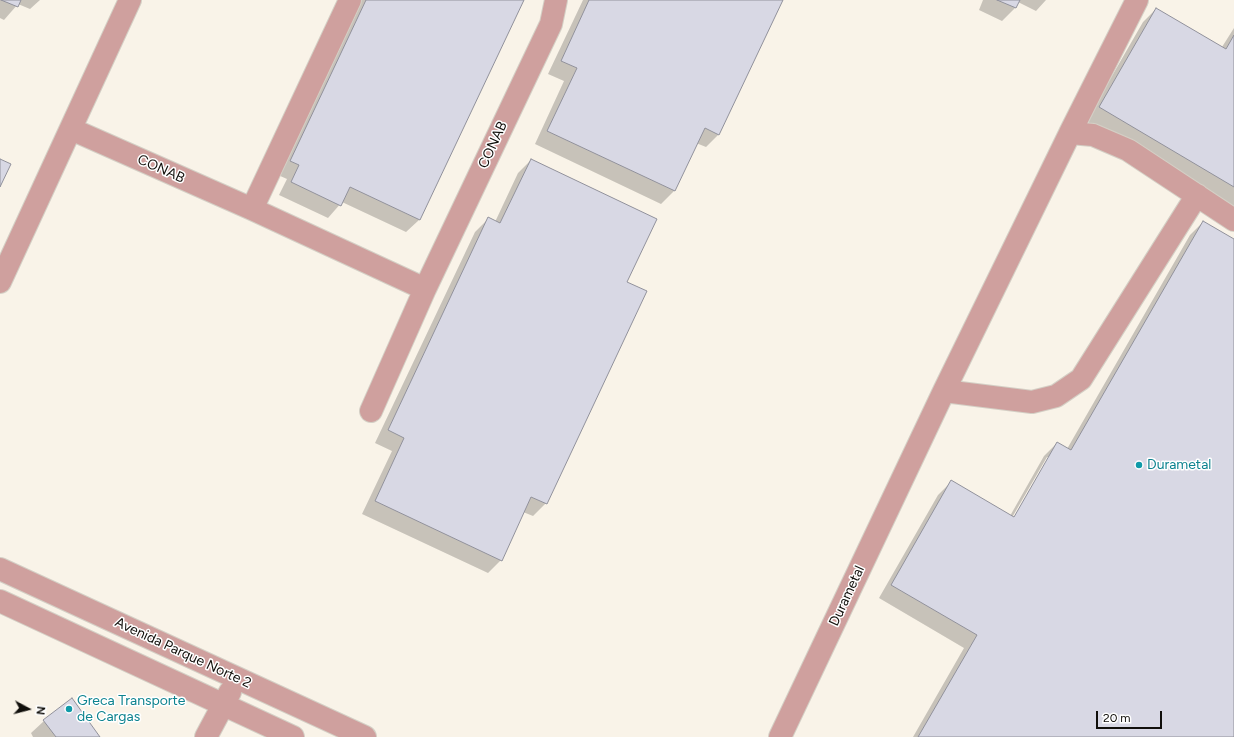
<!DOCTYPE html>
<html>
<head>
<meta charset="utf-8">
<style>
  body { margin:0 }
  #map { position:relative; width:1234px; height:737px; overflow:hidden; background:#f9f3e8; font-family:Figtree,sans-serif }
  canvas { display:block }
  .north { position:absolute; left:8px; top:689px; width:40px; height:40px; -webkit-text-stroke:3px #fff; paint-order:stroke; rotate:97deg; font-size:11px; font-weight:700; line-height:16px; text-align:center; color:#110f0b }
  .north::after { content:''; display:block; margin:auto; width:14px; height:18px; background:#110f0b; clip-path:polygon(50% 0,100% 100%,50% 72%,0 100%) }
  .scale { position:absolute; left:1096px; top:711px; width:66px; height:18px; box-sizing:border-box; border:2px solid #110f0b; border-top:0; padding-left:5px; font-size:12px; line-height:14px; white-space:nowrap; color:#110f0b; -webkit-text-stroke:3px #fff; paint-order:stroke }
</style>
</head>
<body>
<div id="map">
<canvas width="1234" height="737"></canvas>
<div class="north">N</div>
<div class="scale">20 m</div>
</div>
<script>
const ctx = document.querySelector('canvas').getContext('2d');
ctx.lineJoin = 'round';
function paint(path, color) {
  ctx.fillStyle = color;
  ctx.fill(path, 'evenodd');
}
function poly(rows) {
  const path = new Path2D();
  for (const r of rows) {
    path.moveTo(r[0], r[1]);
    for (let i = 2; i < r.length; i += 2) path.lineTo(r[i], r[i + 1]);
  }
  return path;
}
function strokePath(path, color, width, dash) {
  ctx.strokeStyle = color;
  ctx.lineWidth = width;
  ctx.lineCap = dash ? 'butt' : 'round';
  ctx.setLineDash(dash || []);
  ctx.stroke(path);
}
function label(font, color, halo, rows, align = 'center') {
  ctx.font = font + ' Figtree,sans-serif';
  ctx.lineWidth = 3;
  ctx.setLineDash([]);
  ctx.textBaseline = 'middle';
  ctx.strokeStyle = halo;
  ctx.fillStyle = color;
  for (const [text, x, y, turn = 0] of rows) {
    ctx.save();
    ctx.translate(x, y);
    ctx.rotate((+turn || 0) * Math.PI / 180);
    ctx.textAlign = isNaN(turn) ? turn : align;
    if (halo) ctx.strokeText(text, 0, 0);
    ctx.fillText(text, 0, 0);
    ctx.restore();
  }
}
const shadow = poly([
  [0,0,40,0,30,9,18,4,4,20,0,18],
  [360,0,523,0,419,220,406,232,342,202,328,218,279,195,287,179,278,175],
  [583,0,781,0,719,134,706,147,696,143,674,191,661,204,535,144,564,81,548,74],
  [983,0,1046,0,1036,11,1018,2,1015,8,1002,21,979,10],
  [1156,9,1222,47,1234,28,1234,207,1086,121,1143,22],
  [531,160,626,282,546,503,533,516,523,512,501,560,488,573,362,514,392,451,375,443,475,232,488,219,495,222,518,173],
  [1203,222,1234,241,1234,737,913,737,964,648,879,598,938,495,951,482,1010,516,1044,456,1057,443,1067,449,1190,235],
  [1047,457,1049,457,1012,522,1010,521],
  [44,721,99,737,33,737,31,733]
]);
const building = poly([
  [1,0,21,0,18,7,1,0],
  [366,0,524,0,420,220,350,187,341,206,291,182,299,165,290,161,366,0],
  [589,0,783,0,719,135,705,128,675,191,547,131,577,68,561,61,589,0],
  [997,0,1020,0,1016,8,997,0],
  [1156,8,1226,49,1234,35,1234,187,1099,107,1156,8],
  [0,159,11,164,0,187,0,159],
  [531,159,657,219,627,282,647,291,547,504,531,497,502,561,375,501,404,438,388,430,488,217,500,223,531,159],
  [1203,221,1234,239,1234,737,918,737,977,635,891,585,951,480,1014,517,1057,442,1071,450,1203,221],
  [72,698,100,737,56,737,43,720,72,698]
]);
const minor = poly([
  [71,129,252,209,425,289],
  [1070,133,1137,0],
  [252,209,350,0],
  [0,282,130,0],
  [944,391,1032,402,1056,396,1081,379,1197,195],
  [371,411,425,289,551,24,556,0],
  [0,569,365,737],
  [0,601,293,737],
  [206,737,230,692],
  [780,737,944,391,1070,133,1093,135,1128,150,1234,220]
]);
const markers = [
  [1139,465,4,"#0f9aa8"],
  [69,709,4,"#0f9aa8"]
];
const streetNames = [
  ["CONAB",493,145,-65],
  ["CONAB",161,169,24],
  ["Durametal",847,596,-65],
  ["Avenida Parque Norte 2",183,653,25]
];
const cultureNames = [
  ["Durametal",1147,465],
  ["Greca Transporte",77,701],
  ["de Cargas",77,717]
];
paint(shadow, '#0003');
paint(building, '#d8d8e4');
strokePath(building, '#91919b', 1);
strokePath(minor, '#d4cfc5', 24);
strokePath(minor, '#cfa09e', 22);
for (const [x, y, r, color] of markers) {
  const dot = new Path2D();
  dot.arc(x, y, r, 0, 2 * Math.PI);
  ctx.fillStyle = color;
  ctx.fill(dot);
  strokePath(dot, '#fff', 1.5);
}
label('14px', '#110f0b', '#fff', streetNames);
label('14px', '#0d838f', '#fff', cultureNames, 'left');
</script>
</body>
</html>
